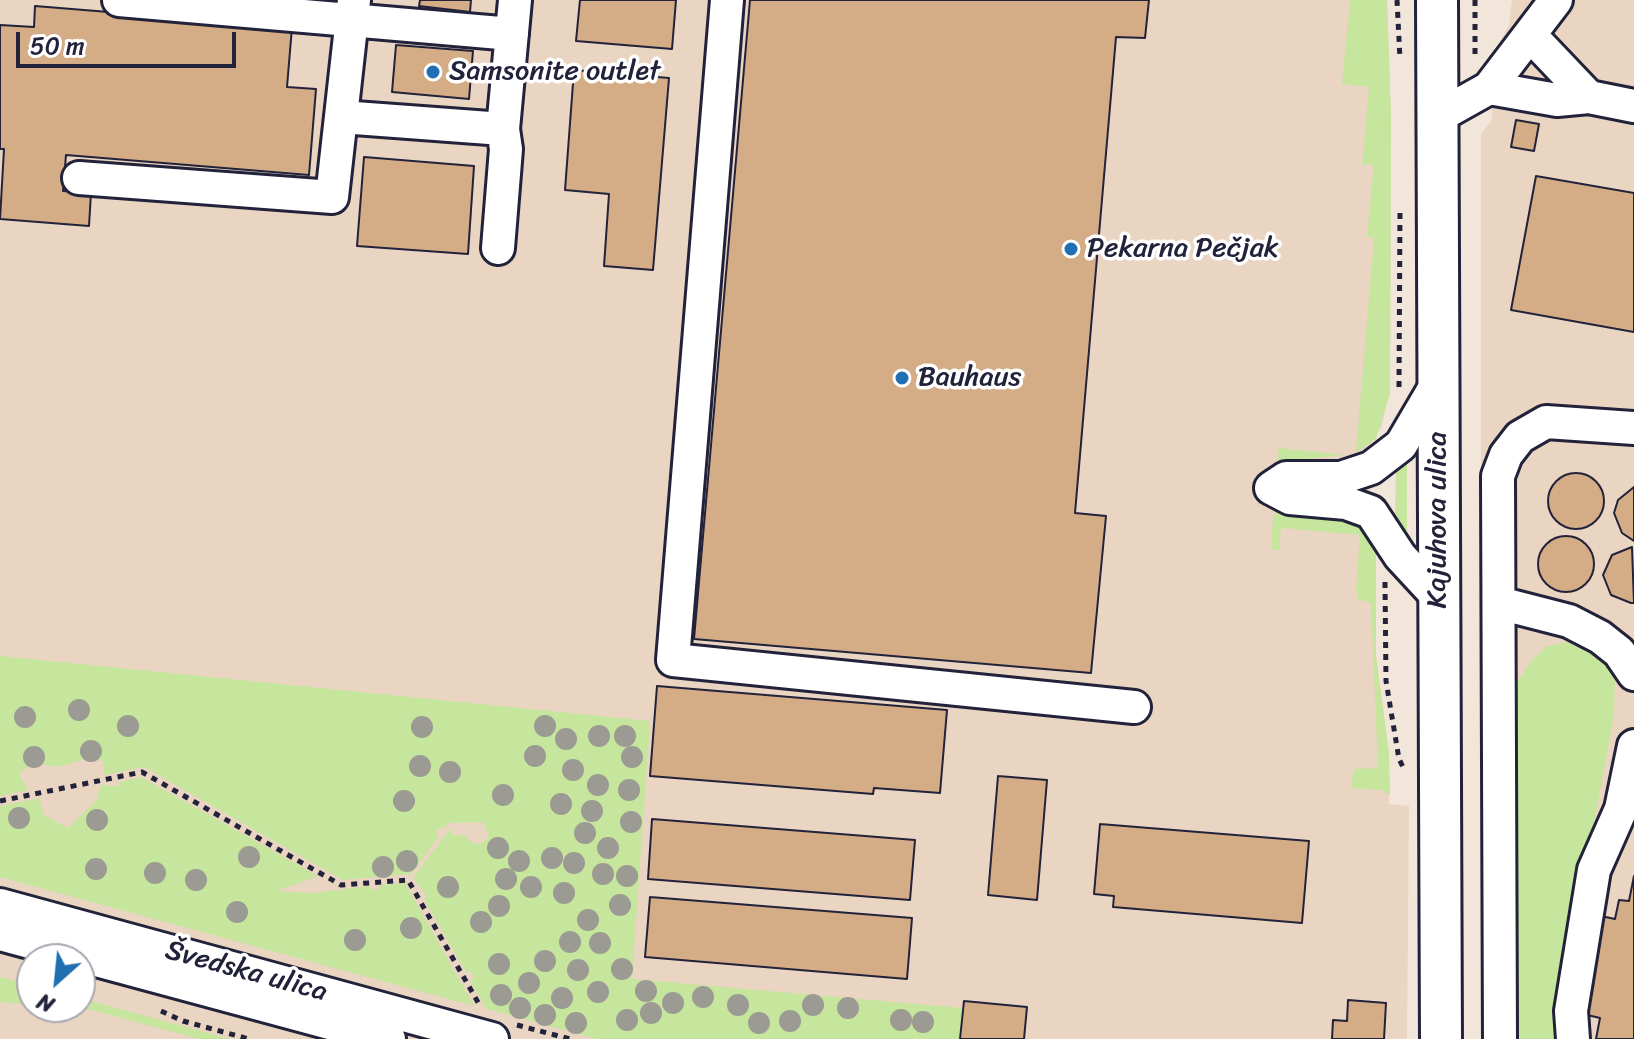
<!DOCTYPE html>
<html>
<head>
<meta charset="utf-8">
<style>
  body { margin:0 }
  #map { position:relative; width:1634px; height:1039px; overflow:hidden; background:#f2e6db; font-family:Sriracha,sans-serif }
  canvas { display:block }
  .north { position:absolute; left:16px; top:943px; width:80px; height:80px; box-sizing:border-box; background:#fff; border:2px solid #a7a7b1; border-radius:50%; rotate:207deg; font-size:22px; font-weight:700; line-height:32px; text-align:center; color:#22223b }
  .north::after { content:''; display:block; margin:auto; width:28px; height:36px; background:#1f6fb2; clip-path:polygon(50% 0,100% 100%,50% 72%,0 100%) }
  .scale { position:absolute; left:16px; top:32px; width:220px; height:36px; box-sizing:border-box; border:4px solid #22223b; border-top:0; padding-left:10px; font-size:24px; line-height:28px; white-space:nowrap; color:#22223b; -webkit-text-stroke:6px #fff; paint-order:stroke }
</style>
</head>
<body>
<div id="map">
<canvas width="1634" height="1039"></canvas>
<div class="north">N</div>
<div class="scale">50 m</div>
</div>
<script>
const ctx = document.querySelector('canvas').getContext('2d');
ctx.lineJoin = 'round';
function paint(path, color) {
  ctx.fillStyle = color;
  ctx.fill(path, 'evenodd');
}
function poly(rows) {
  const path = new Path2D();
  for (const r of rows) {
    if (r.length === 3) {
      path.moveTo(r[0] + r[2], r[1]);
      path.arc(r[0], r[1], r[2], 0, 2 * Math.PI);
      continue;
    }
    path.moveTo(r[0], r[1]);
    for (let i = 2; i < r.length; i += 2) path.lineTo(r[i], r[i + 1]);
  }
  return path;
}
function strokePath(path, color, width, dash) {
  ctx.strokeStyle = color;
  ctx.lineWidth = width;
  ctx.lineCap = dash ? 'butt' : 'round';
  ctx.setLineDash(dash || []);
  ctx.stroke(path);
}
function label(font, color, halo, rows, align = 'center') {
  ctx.font = font + ' Sriracha,sans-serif';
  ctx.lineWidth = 7;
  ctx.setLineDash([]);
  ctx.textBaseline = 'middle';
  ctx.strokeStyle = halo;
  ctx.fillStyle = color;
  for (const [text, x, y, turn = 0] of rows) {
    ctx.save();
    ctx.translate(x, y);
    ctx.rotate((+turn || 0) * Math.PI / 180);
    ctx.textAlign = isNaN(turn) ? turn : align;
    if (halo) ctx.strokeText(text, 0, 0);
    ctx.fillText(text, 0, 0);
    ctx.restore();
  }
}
const built = poly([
  [0,0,1387,0,1391,116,1390,387,1382,426,1369,446,1370,499,1376,544,1376,656,1389,753,1389,804,1409,806,1407,1039,0,1039],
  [32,959,80,959,80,1007,32,1007],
  [1512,0,1634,0,1634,1039,1481,1039,1481,134,1492,120,1490,61,1509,25]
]);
const green = poly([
  [1350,0,1387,0,1391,116,1390,394,1376,439,1356,452,1374,238,1367,237,1374,165,1362,164,1369,87,1342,84],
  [1279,448,1345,455,1277,462],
  [1407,461,1407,540,1395,522,1396,465],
  [1279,510,1357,516,1376,544,1376,656,1389,753,1390,795,1382,790,1351,788,1354,769,1378,768,1371,603,1358,599,1356,590,1360,535,1281,528,1279,550,1271,549,1273,517],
  [1567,642,1604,659,1615,672,1614,715,1554,1039,1509,1039,1510,693,1531,661,1547,646],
  [0,656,650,721,632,979,963,1008,960,1039,597,1039,487,1009,470,981,475,978,470,971,466,972,424,899,427,896,413,878,450,829,453,835,465,836,474,844,484,842,489,836,483,822,449,823,444,828,440,827,435,833,439,836,411,874,343,880,144,767,104,775,103,762,91,757,59,767,32,763,19,774,28,790,0,796],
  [141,777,318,876,276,891,313,893,370,886,371,890,379,889,379,885,405,883,474,1006,0,877,0,806,39,798,44,815,68,828,96,801,101,785,119,786,119,782],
  [0,977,32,985,32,1005,0,1002],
  [80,998,230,1039,199,1039,92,1010,56,1007,80,1007]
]);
const building = poly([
  [420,0,471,0,470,12,419,6,420,0],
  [580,0,676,0,672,49,576,41,580,0],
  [750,0,1149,0,1145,38,1116,37,1075,513,1106,516,1091,673,694,639,750,0],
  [35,6,292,27,287,87,316,89,309,175,66,155,63,191,91,193,89,226,0,219,4,149,0,149,0,25,34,27,35,6],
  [396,45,473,51,469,99,392,92,396,45],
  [574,70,669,78,653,270,604,266,609,194,565,190,574,70],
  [1516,120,1539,124,1534,151,1511,147,1516,120],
  [364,157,474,166,468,254,357,246,364,157],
  [1536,176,1634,193,1634,332,1511,310,1536,176],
  [1576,501,28],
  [1634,487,1634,541,1622,533,1614,513,1618,500,1634,487],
  [1566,564,28],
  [1632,547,1634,603,1631,603,1611,595,1603,575,1612,555,1632,547],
  [657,686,947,710,940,793,874,788,873,794,650,776,657,686],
  [998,776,1047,780,1037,900,988,895,998,776],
  [652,819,915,840,910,900,648,879,652,819],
  [1100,824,1309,841,1302,923,1113,907,1114,896,1094,894,1100,824],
  [1634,876,1634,1039,1596,1039,1600,1018,1583,1014,1601,916,1615,919,1619,900,1629,901,1634,876],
  [650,897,912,918,907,979,645,957,650,897],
  [1348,1000,1386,1003,1384,1039,1332,1039,1333,1020,1347,1021,1348,1000],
  [964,1001,1027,1007,1024,1039,960,1039,964,1001]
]);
const path = poly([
  [1397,0,1400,59],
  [1475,0,1475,54],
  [1399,387,1400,209],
  [1385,582,1386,681,1399,759,1404,769],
  [0,801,142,772,341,885,408,880,479,1004],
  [161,1011,183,1021,249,1039],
  [517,1025,570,1039]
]);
const minor = poly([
  [119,0,512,34],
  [727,0,673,660,1134,707],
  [1530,35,1589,97],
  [1489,88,1557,100,1589,97,1634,106],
  [1439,116,1489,88,1556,0],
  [341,117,503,129],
  [79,178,332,197,354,0],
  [498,248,506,149,503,129,515,0],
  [1437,596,1400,556,1371,512,1346,503,1290,498,1271,488,1286,478,1341,478,1371,468,1401,445,1438,382],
  [1499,603,1569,621,1600,637,1619,652,1634,674],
  [0,905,492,1039],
  [0,934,389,1039],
  [1500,1039,1498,476,1506,455,1520,437,1546,422,1634,428],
  [1573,1039,1571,1011,1594,870,1621,809,1634,746]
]);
const major = poly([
  [1437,0,1441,1039]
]);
const trees = [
  [79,710],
  [25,717],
  [128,726],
  [545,726],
  [422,727],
  [599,736],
  [625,736],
  [566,739],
  [91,751],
  [535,756],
  [34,757],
  [632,757],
  [420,766],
  [573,770],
  [450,772],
  [598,785],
  [629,790],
  [503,795],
  [404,801],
  [561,804],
  [592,811],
  [19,818],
  [97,820],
  [631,822],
  [585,833],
  [498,848],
  [608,848],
  [249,857],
  [552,858],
  [407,861],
  [519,861],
  [574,863],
  [383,867],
  [96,869],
  [155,873],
  [603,874],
  [627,876],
  [506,879],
  [196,880],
  [448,887],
  [531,887],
  [564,893],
  [620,905],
  [499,906],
  [237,912],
  [588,920],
  [481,922],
  [411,928],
  [355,940],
  [570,942],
  [600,943],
  [545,961],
  [499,964],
  [622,969],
  [578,970],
  [529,983],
  [646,991],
  [598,992],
  [501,995],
  [703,997],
  [562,998],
  [673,1003],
  [738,1005],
  [813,1005],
  [520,1008],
  [848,1008],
  [651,1013],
  [545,1015],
  [627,1020],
  [901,1020],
  [790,1021],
  [923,1022],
  [576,1023],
  [759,1023]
];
const markers = [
  [433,72,8,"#1f6fb2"],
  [1071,249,8,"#1f6fb2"],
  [902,378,8,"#1f6fb2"]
];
const poiNames = [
  ["Samsonite outlet",449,72],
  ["Pekarna Pečjak",1087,249],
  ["Bauhaus",918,378]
];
const streetNames = [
  ["Kajuhova ulica",1438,520,-90],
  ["Švedska ulica",246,972,15]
];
paint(built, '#e9d5c2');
paint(green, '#c6e59d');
paint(building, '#d4ad86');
strokePath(building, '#22223b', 2);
strokePath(minor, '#22223b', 38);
strokePath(major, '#22223b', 46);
strokePath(path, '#22223b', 5, [6, 6]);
strokePath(minor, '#fff', 32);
strokePath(major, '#fff', 40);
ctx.fillStyle = '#9b9a93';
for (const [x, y] of trees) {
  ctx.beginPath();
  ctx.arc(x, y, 11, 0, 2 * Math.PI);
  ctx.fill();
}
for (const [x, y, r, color] of markers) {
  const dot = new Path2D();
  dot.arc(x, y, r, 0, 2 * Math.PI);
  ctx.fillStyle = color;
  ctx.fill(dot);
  strokePath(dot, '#fff', 3);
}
label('28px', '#22223b', '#fff', poiNames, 'left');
label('28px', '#22223b', '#fff', streetNames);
</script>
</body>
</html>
